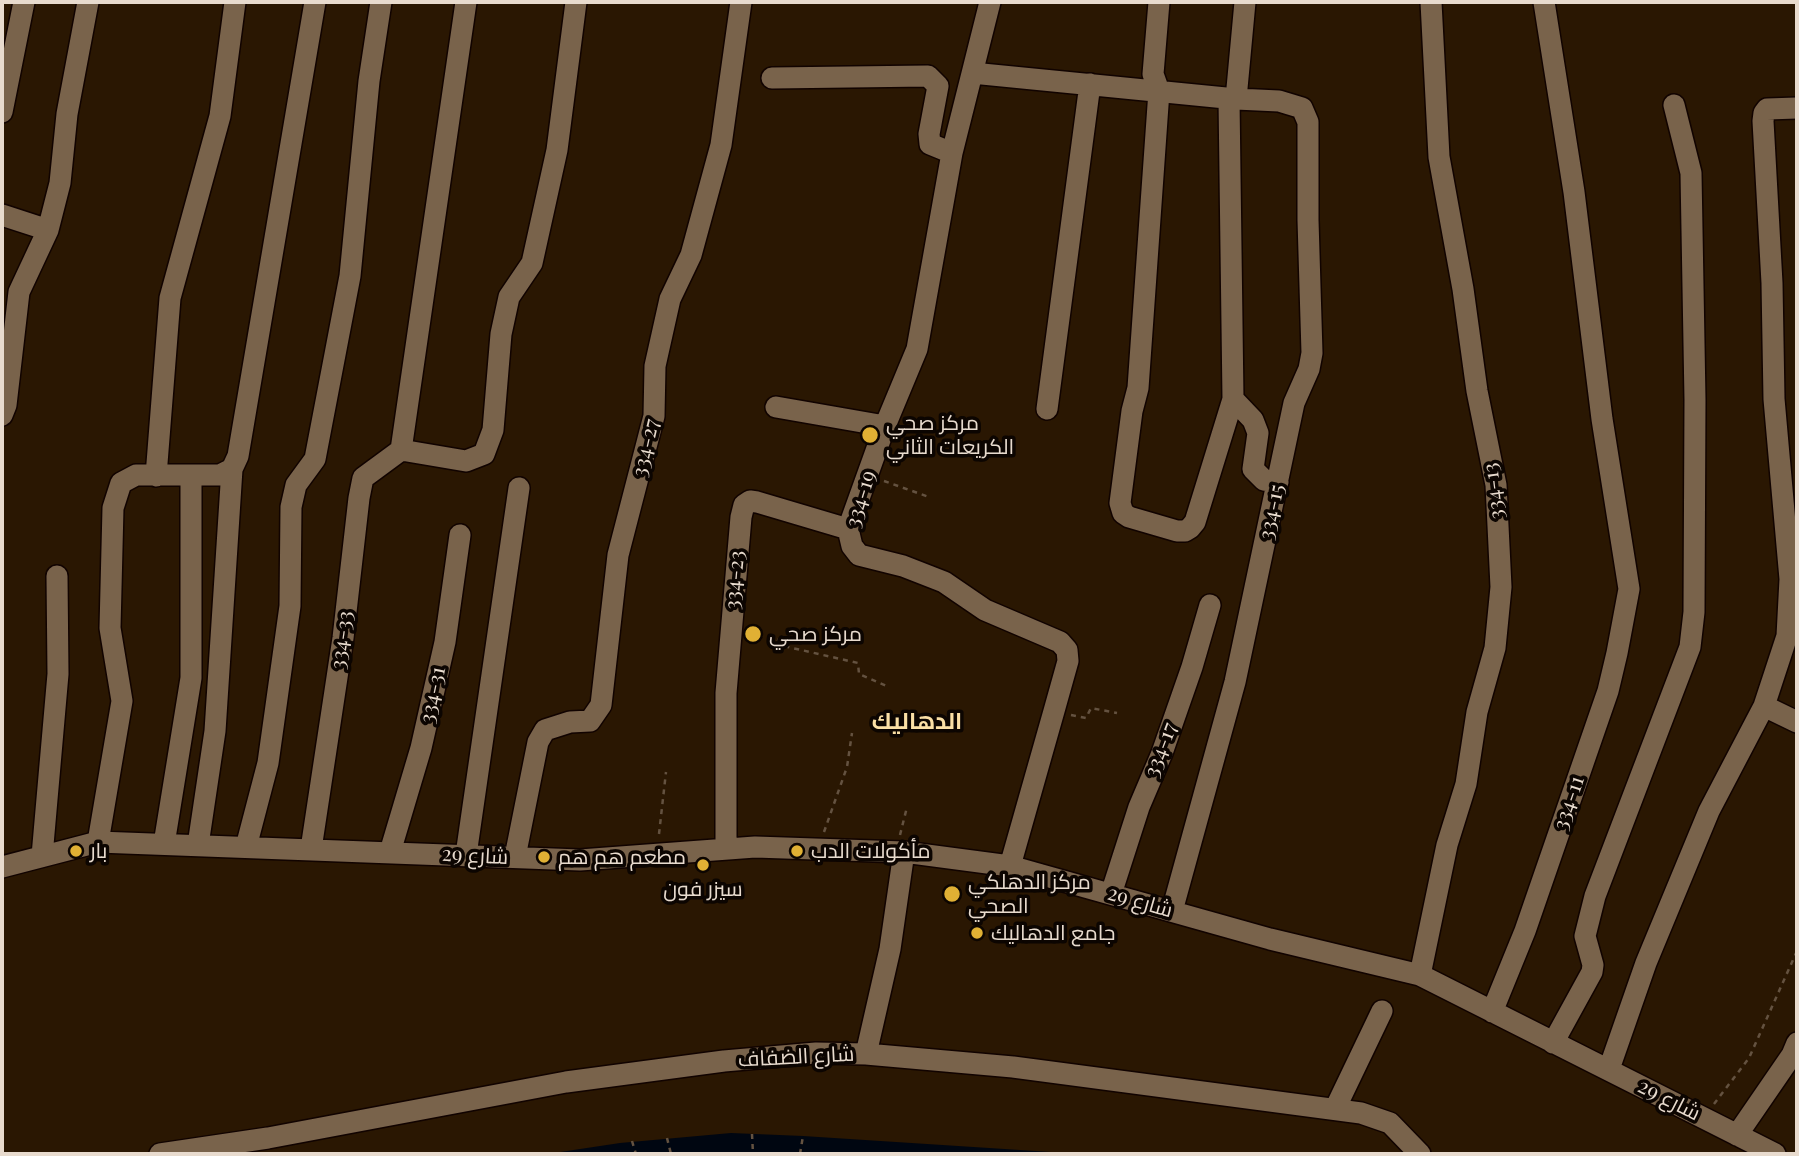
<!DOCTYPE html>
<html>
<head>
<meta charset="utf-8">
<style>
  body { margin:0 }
  #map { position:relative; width:1799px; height:1156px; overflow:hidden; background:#2a1702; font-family:"Playfair Display",serif }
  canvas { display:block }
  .frame { position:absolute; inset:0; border:4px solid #e8dbce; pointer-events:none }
</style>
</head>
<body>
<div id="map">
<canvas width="1799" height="1156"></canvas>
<div class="frame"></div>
</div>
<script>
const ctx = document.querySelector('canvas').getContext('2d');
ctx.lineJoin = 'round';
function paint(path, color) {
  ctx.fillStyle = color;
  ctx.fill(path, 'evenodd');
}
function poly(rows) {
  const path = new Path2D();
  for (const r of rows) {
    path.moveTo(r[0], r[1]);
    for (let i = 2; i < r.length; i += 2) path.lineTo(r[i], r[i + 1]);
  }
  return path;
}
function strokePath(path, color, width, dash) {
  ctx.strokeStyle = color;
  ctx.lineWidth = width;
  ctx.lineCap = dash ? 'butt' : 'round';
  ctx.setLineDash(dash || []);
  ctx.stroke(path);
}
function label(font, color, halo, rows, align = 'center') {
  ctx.font = font + ' "Playfair Display",Cairo,serif';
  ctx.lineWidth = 7;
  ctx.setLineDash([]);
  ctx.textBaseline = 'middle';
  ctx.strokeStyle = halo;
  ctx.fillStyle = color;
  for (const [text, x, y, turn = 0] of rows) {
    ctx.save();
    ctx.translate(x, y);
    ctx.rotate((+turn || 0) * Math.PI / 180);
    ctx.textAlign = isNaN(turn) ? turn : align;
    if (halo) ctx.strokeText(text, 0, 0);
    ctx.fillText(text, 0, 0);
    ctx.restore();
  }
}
const water = poly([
  [731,1133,803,1136,1082,1154,547,1154,620,1143]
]);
const path = poly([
  [884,481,929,497],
  [748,632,782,641,788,647,858,663,859,674,889,687],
  [1071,715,1086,718,1091,708,1117,713],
  [824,832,847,767,852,733],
  [659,834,666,772],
  [900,835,907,807],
  [1714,1104,1749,1058,1797,951],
  [752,1134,753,1154],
  [667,1138,671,1154],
  [632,1141,636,1154],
  [800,1154,803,1136]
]);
const minor = poly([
  [990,2,952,153,917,349,885,426,848,529,852,546,859,555,903,566,944,582,985,610,1060,642,1067,650,1068,661,1054,711,1010,866],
  [1159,2,1153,74,1159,91,1138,388,1132,411,1120,503,1123,513,1129,517,1177,531,1185,531,1190,528,1195,522,1233,399,1229,99],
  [972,73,1236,99,1279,101,1302,108,1308,122,1308,220,1312,353,1309,369,1294,403,1235,682,1172,911],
  [772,78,928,76,938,86,929,134,930,144,952,153],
  [1236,99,1245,2],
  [2,112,24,2],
  [2,215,48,230],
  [1233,399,1253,420,1258,433,1253,469,1264,480,1278,482],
  [776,407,885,426],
  [1047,409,1090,84],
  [2,415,6,405,19,292,48,230,60,183,67,114,88,2],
  [401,450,466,461,484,454,493,430,501,334,509,297,532,263,557,150,576,2],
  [401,450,466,2],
  [156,476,170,298,220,116,235,2],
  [1764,706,1797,722],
  [98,842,122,701,110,628,113,508,121,483,136,475,220,475,232,469,238,456,315,2],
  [164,844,191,678,191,475],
  [198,845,215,731,232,469],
  [246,847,268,763,290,606,291,507,296,485,315,459,350,276,369,81,381,2],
  [311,849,343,638,359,498,363,478,401,450],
  [726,849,726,693,741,517,744,505,750,501,757,502,848,529],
  [390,852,421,748,445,642,460,535],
  [466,855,519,488],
  [42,856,58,674,57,576],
  [515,857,538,742,545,730,570,722,590,721,601,705,618,555,654,416,655,366,670,299,691,255,721,145,741,2],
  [2,867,98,842,580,860,755,847,904,852,1010,866,1270,939,1420,975,1775,1154],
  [1111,894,1139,807,1162,753,1192,667,1210,605],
  [1420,975,1447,845,1466,784,1477,712,1495,648,1501,587,1496,485,1477,391,1463,289,1439,157,1431,2],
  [1492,1012,1525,931,1608,691,1617,653,1629,589,1602,419,1574,192,1544,2],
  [1553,1043,1592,972,1593,965,1585,936,1595,896,1690,647,1694,612,1695,400,1691,173,1674,105],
  [866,1054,890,949,904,852],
  [1609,1069,1646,963,1709,811,1764,706,1787,636,1790,579,1774,399,1772,283,1763,121,1764,113,1767,109,1797,108],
  [1335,1109,1382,1011],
  [1737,1135,1792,1055,1797,1043],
  [160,1154,268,1138,566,1082,724,1061,816,1053,866,1054,1013,1067,1361,1113,1390,1123,1420,1154]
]);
const markers = [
  [870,435,9,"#e0b034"],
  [753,634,9,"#e0b034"],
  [76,851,7,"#e0b034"],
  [797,851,7,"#e0b034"],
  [544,857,7,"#e0b034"],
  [703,865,7,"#e0b034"],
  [952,894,9,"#e0b034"],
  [977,933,7,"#e0b034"]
];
const poiNames = [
  ["مركز صحي",886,423],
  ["الكريعات الثاني",886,447],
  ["مركز صحي",769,634],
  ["بار",90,851],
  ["مأكولات الدب",811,851],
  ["مطعم هم هم",558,857],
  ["مركز الدهلكي",968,882],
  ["الصحي",968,906],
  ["سيزر فون",703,889,"center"],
  ["جامع الدهاليك",991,933]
];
const streetNames = [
  ["334-27",646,448,-77],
  ["334-13",1494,491,-97],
  ["334-19",861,499,-73],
  ["334-15",1272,512,-78],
  ["334-23",735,580,-85],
  ["334-33",342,640,-82],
  ["334-31",433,695,-78],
  ["334-17",1161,750,-69],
  ["334-11",1569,803,-71],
  ["شارع 29",475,856,3],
  ["شارع 29",1140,902,16],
  ["شارع الضفاف",796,1057,-3],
  ["شارع 29",1669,1100,27]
];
const neighbourhoodNames = [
  ["الدهاليك",917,722]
];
paint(water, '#000611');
strokePath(minor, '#110300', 24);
strokePath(path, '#645240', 2.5, [5, 5]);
strokePath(minor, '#79634b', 21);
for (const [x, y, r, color] of markers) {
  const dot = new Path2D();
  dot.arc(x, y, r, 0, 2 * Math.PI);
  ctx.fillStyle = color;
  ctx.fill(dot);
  strokePath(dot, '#0c0501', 2.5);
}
label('21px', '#e8dbce', '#0c0501', poiNames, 'left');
label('21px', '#e8dbce', '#0c0501', streetNames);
label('bold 23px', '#fadfa5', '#0c0501', neighbourhoodNames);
</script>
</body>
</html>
